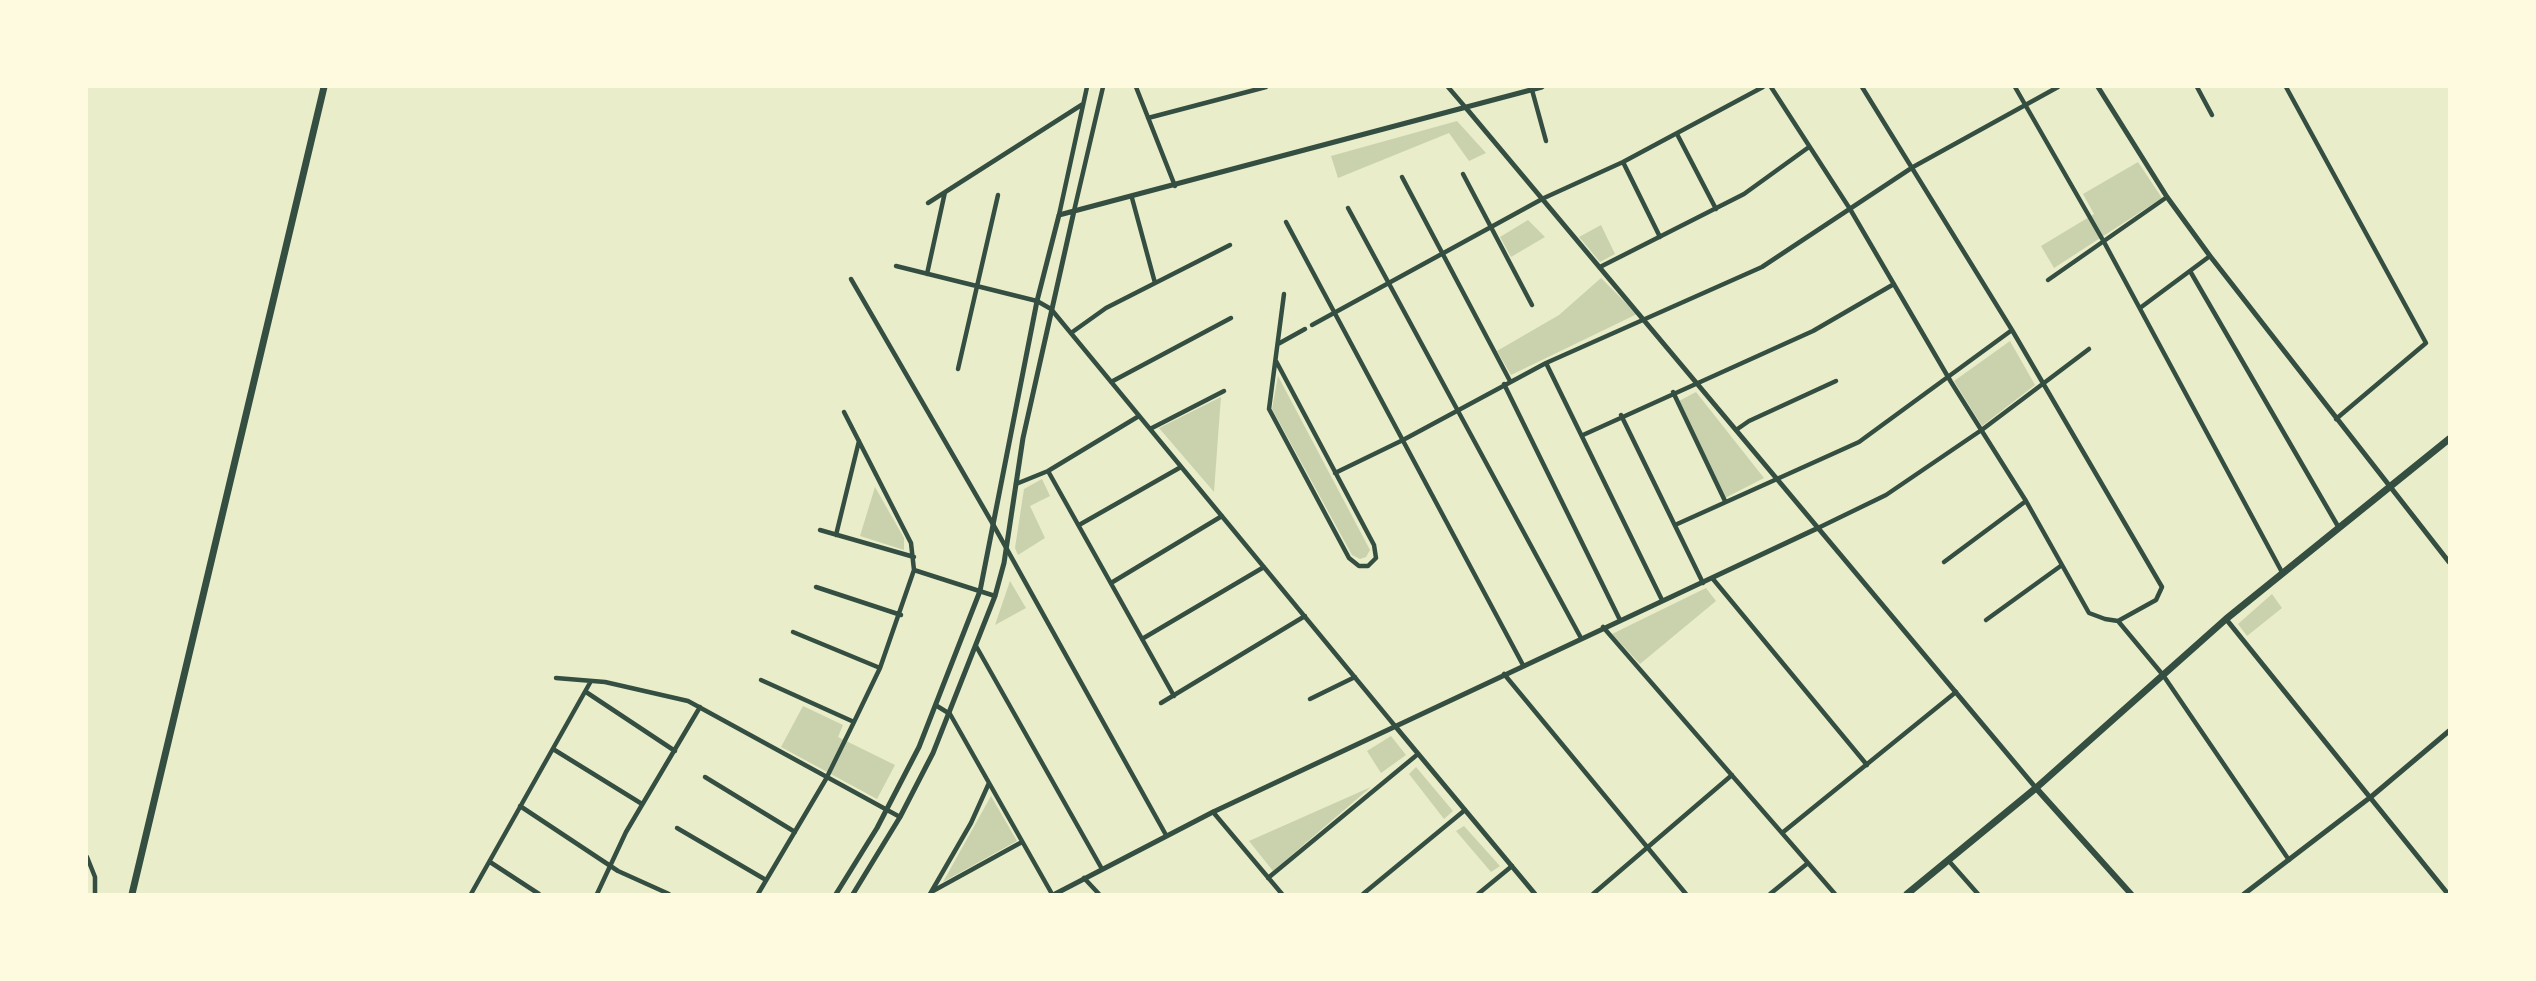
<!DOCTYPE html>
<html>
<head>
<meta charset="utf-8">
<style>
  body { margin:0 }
  #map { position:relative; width:2536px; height:981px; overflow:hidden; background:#e9edc9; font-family:"Open Sans",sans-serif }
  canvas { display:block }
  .frame { position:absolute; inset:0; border:88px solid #fefae0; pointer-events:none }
</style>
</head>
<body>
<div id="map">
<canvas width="2536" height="981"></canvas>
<div class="frame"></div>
</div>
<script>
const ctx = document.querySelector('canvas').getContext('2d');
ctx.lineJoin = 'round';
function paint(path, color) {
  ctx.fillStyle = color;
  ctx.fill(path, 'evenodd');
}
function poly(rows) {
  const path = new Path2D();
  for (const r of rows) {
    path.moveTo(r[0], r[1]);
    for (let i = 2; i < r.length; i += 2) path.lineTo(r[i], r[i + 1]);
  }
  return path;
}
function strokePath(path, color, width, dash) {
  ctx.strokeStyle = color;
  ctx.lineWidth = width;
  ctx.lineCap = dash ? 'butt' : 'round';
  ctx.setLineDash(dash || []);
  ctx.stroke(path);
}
const green = poly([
  [1457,121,1486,153,1469,161,1449,133,1338,178,1331,156],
  [2138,162,2162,198,2054,268,2041,246,2094,214,2083,194],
  [1528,220,1545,237,1511,257,1500,237],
  [1601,225,1615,254,1600,262,1579,237],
  [1601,278,1637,314,1511,375,1497,351,1559,315],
  [2010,341,2035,385,1982,426,1954,381],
  [1278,376,1370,550,1366,557,1360,559,1352,555,1272,409],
  [1696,392,1764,478,1725,498,1679,401],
  [1221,397,1219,423,1214,492,1159,428],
  [1042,479,1050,496,1030,506,1045,538,1018,555,1015,548,1024,489],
  [875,487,904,538,904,550,860,536],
  [1010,581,1026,608,995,625],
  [1706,588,1716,601,1640,664,1612,634],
  [2272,594,2282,608,2247,636,2238,624],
  [803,706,843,725,838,737,895,765,877,799,781,747],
  [1391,736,1406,755,1381,773,1367,751],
  [1416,767,1453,811,1444,819,1409,774],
  [1371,787,1273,871,1249,841],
  [991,796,1017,841,943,882],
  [1464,826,1500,866,1491,872,1456,831]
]);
const minor = poly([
  [1136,87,1175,186],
  [1448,87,1466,108],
  [1771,87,1850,209,1951,382,2026,501,2089,613,2105,619,2118,621],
  [1862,87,2012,330,2162,587,2156,600,2118,621],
  [2015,87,2104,242,2283,574],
  [2197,87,2212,115],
  [2286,87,2426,343,2336,419],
  [1532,90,1546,141],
  [1148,118,1266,87],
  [1677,134,1716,209],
  [1623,162,1660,237],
  [1463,174,1532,305],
  [1402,177,1510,381],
  [1132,198,1155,283],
  [928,203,1083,104],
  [1348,208,1581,638],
  [1074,211,1103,87],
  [1059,215,1087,87],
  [1286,222,1523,665],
  [896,266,1037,301,1051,309,1395,726],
  [1600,267,1744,194,1809,147],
  [2190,271,2339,528],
  [927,274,945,192],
  [851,279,994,526,1166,835],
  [2048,280,2167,197],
  [2140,308,2210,256],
  [1312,325,1544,198,1623,162,1763,87],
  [1071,333,1106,308,1230,245],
  [1278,344,1305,329],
  [1276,361,1374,545,1376,558,1368,566,1359,566,1349,558,1269,409,1284,294],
  [1546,363,1662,600],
  [958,369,998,195],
  [1111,382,1231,318],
  [1504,384,1620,620],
  [1673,392,1725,501],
  [1621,415,1703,583],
  [1150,429,1224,391],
  [1736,430,1749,421,1836,381],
  [1583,435,1813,331,1894,284],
  [1048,471,1174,696],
  [1335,473,1403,440,1546,363,1762,267,1913,167,2058,87],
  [1016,484,1048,471,1139,416],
  [1079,525,1181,467],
  [1675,525,1859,442,2012,330],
  [1818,528,1886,495,1983,429,2089,349],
  [820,530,914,557],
  [836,535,859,441],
  [1944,562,2026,501],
  [914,570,995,596],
  [1713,579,1867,765],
  [1111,583,1222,516],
  [816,587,901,615],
  [1986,620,2062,565],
  [2118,621,2163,675,2289,860],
  [1603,627,1835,894],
  [793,632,880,668],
  [1142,639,1264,567],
  [976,646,1102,869],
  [1504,674,1686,894],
  [556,678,605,682,688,701,900,817],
  [761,680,854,722],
  [586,692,675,751],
  [1310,699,1355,677],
  [1161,703,1305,616],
  [937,706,950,714,1052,894],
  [553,749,642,804],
  [705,777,795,832],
  [520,806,618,871,669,894],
  [1213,812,1282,894],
  [677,828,766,880],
  [1782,833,1956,692],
  [87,857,95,877,95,894],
  [1948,860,1978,894],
  [490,862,539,894],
  [1084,878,1099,894],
  [1268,878,1418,754],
  [933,891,1022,842],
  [471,894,591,681],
  [597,894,626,832,700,707],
  [758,894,826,779,854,722,880,668,914,570,911,543,844,412],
  [930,894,971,823,989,783],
  [1363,894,1465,810],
  [1478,894,1512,866],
  [1593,894,1732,775],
  [1770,894,1808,863]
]);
const tertiary = poly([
  [2098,87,2167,197,2210,256,2449,562],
  [1466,108,2036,788],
  [2226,619,2448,894],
  [1395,726,1535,894],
  [836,894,877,828,919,747,980,591,1037,301,1059,215,1542,87],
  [853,894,900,817,933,753,995,596,1004,563,1023,438,1074,211],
  [1055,894,1213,812,1818,528],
  [2244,894,2372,796,2449,731]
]);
const secondary = poly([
  [2036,788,2131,894]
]);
const primary = poly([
  [132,894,324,87],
  [1907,894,2036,788,2226,619,2449,439]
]);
paint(green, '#cad2ad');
strokePath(minor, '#344e41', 4.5);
strokePath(tertiary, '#344e41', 5);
strokePath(secondary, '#344e41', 6);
strokePath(primary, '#344e41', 7);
</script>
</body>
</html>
